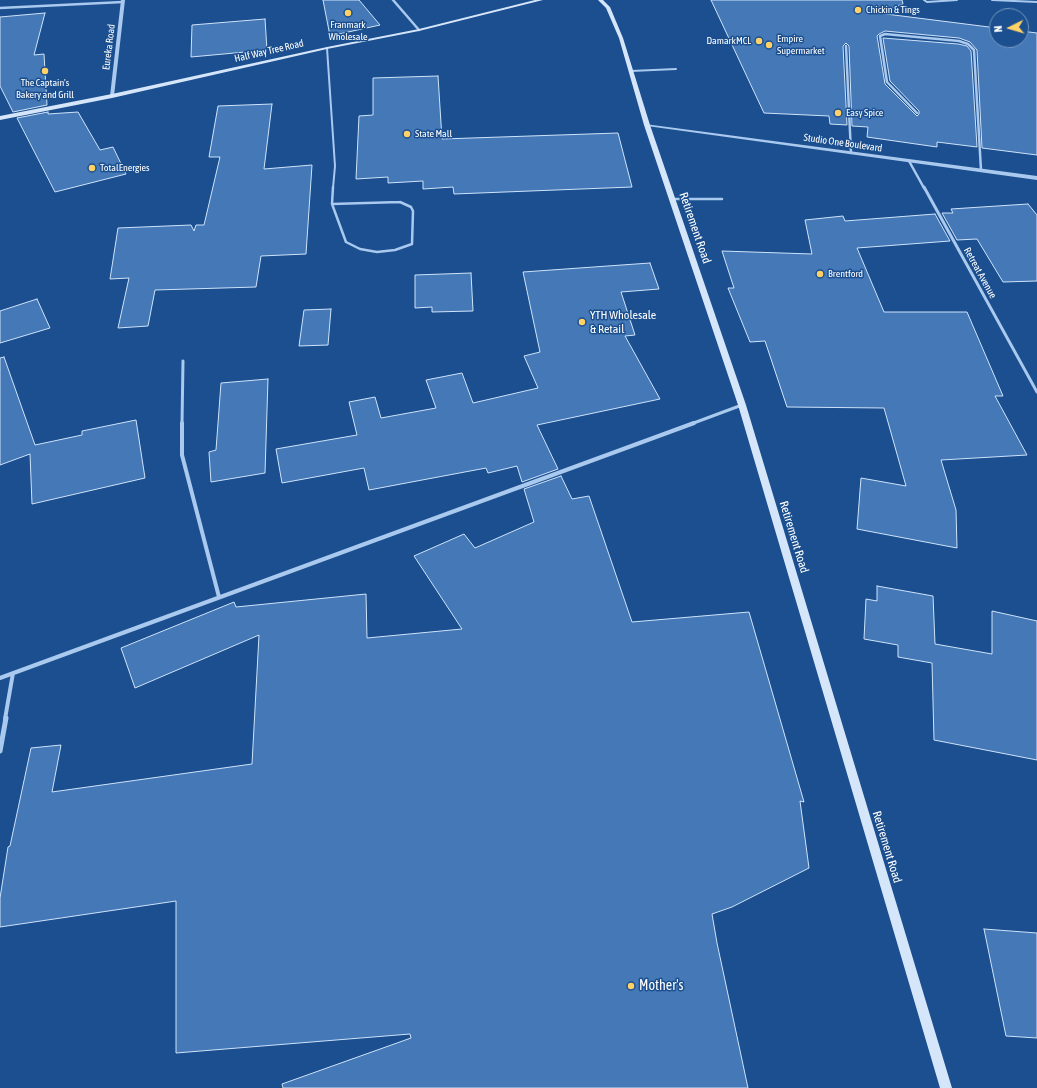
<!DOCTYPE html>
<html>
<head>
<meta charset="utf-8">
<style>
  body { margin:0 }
  #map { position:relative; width:1037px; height:1088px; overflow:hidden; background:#1b4f8f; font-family:"Asap Condensed",sans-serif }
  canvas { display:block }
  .north { position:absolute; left:989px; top:8px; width:40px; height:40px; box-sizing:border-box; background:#1b4f8f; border:1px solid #7695bc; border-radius:50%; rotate:265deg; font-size:11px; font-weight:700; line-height:16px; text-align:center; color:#fff }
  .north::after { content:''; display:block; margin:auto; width:14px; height:18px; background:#ffd166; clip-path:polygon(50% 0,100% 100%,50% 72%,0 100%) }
</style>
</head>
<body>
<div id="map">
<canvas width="1037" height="1088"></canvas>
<div class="north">N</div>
</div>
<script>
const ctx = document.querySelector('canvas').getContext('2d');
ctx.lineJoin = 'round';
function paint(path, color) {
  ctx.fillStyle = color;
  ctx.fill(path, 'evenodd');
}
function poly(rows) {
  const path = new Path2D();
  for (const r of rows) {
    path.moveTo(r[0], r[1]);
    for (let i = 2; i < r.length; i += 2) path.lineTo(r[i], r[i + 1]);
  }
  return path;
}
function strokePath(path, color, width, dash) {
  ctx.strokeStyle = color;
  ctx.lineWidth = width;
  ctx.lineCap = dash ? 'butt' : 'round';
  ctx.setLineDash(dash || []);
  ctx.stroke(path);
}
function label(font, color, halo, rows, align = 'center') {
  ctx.font = font + ' "Asap Condensed",sans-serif';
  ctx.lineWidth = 3;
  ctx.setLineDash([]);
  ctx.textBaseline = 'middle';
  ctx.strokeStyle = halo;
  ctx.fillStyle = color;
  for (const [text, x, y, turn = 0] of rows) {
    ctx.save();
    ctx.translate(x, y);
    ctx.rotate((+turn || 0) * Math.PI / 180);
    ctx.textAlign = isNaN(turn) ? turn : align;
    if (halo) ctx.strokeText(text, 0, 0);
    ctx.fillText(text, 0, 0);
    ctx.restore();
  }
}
const building = poly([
  [323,0,359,0,380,25,330,36,323,0],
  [711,0,902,0,903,4,878,13,997,28,997,40,1021,40,1021,31,1037,33,1037,155,982,148,977,50,970,42,959,38,885,31,879,34,877,36,885,84,917,116,919,114,919,111,890,81,883,38,958,44,967,46,971,51,977,147,937,142,937,147,867,137,868,127,852,126,849,46,846,43,843,46,847,125,830,124,829,116,764,113,711,0],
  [45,13,34,55,44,54,47,105,13,112,0,86,0,17,45,13],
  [265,19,267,50,191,57,192,25,265,19],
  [438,76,442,139,618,133,632,187,454,194,453,187,423,189,423,181,388,183,388,177,356,179,359,116,373,115,373,78,438,76],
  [272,104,264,169,312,165,306,254,261,256,256,287,155,290,148,326,118,328,129,278,110,279,118,228,191,225,194,231,196,225,204,225,220,157,209,157,218,106,272,104],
  [48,112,48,114,78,112,100,150,113,147,126,174,55,192,17,118,48,112],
  [1028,204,1037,215,1037,281,1003,282,977,239,957,240,942,213,953,213,951,209,1028,204],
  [935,214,950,241,857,248,884,312,967,312,1003,396,995,396,1027,455,941,460,956,510,957,548,857,529,861,478,906,486,884,408,787,407,765,341,750,342,728,288,734,288,722,251,812,254,805,220,843,216,845,221,935,214],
  [650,263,659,289,621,292,635,335,625,336,660,399,537,425,558,469,522,482,517,466,488,473,486,468,369,490,364,468,282,483,276,449,357,435,349,402,375,397,381,418,436,408,426,380,462,373,473,403,538,388,524,356,540,352,523,272,650,263],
  [471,273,473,311,432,312,432,307,415,308,415,275,471,273],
  [37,299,50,328,0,343,0,311,37,299],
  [331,309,328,345,299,346,304,310,331,309],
  [4,357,35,445,82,435,82,431,136,420,145,478,32,504,30,454,0,465,0,358,4,357],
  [268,379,265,473,211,482,209,452,216,450,221,383,268,379],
  [561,476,572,499,589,496,632,622,749,612,804,802,800,801,809,868,732,907,712,914,717,943,748,1088,283,1088,282,1084,411,1038,410,1034,176,1053,176,901,0,927,0,898,8,847,10,846,31,748,61,745,52,792,252,764,259,635,135,688,121,648,234,602,236,607,366,594,367,638,462,629,414,556,464,534,475,548,534,522,524,489,561,476],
  [877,586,933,596,935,644,992,654,992,611,1037,621,1037,760,934,740,932,663,898,657,898,645,864,639,866,599,877,601,877,586],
  [984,929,1037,933,1037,1038,1006,1036,984,929]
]);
const serviceFar1 = poly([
  [924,0,927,2,957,0],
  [992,0,1037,2],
  [327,48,335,166,333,188],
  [631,71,676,69]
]);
const service = poly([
  [672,199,722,199],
  [400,202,411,207,413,211,412,244,395,250,377,252,360,249,346,242,332,204,400,202],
  [332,204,333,187]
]);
const minorFar3 = poly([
  [393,0,419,30],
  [0,8,123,2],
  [846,46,851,153],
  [917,113,887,82,880,36,885,34,959,41,968,44,974,50,981,170],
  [909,161,924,188]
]);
const minorFar2 = poly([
  [924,187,1037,392],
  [182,424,183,361],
  [691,424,742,405]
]);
const minorFar1 = poly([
  [182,423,182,455,219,597],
  [0,678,694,423],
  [5,719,13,673]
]);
const minor = poly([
  [0,751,6,718]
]);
const tertiary = poly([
  [121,0,125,0,114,96,112,97,110,96,121,0],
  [645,124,1037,176,1037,180,647,126,645,125,645,124]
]);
const secondary = poly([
  [535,0,543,0,419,31,327,49,112,98,0,120,0,116,112,94,327,47,419,29,535,0],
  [598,0,603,0,610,7,623,38,650,125,746,405,952,1088,940,1088,738,405,644,125,619,38,606,8,598,0]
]);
const markers = [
  [858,10,4,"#ffd166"],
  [348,13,4,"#ffd166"],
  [759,41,4,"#ffd166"],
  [769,45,4,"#ffd166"],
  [45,71,4,"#ffd166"],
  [838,113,4,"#ffd166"],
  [407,134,4,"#ffd166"],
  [92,168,4,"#ffd166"],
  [820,274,4,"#ffd166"],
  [582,322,4,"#ffd166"],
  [631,986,4,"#ffd166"]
];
const farPoinames = [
  ["Chickin & Tings",866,10],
  ["Franmark",348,25,"center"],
  ["Wholesale",348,37,"center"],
  ["Empire",777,39],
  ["Supermarket",777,51],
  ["DamarkMCL",751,41,"right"],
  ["The Captain's",45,83,"center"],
  ["Bakery and Grill",45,95,"center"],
  ["Easy Spice",846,113],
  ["State Mall",415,134],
  ["TotalEnergies",100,168],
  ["Brentford",828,274]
];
const farStreetnames = [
  ["Eureka Road",109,47,-83],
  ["Half Way Tree Road",269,51,-13],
  ["Studio One Boulevard",843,143,8],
  ["Retreat Avenue",980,273,61]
];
const streetNames = [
  ["Retirement Road",695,228,71],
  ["Retirement Road",794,537,73],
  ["Retirement Road",887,847,73]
];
const poiNames = [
  ["YTH Wholesale",590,315],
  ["& Retail",590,329]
];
const nearPoinames = [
  ["Mother's",639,986]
];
paint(building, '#4478b7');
strokePath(building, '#cfe3fa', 1);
strokePath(serviceFar1, '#a9c9ee', 2);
strokePath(service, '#a9c9ee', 2.5);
strokePath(minorFar3, '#a9c9ee', 2.5);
strokePath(minorFar2, '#a9c9ee', 3);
strokePath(minorFar1, '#a9c9ee', 4);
strokePath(minor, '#a9c9ee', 5);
paint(tertiary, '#a9c9ee');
paint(secondary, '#d6e6fa');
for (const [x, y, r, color] of markers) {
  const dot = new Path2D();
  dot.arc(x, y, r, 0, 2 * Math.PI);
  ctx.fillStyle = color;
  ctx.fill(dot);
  strokePath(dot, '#1b4f8f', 1.5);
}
label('10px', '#fff', '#1b4f8f', farPoinames, 'left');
label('10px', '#fff', '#1b4f8f', farStreetnames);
label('12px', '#fff', '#1b4f8f', streetNames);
label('12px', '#fff', '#1b4f8f', poiNames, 'left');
label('14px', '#fff', '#1b4f8f', nearPoinames, 'left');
</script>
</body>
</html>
